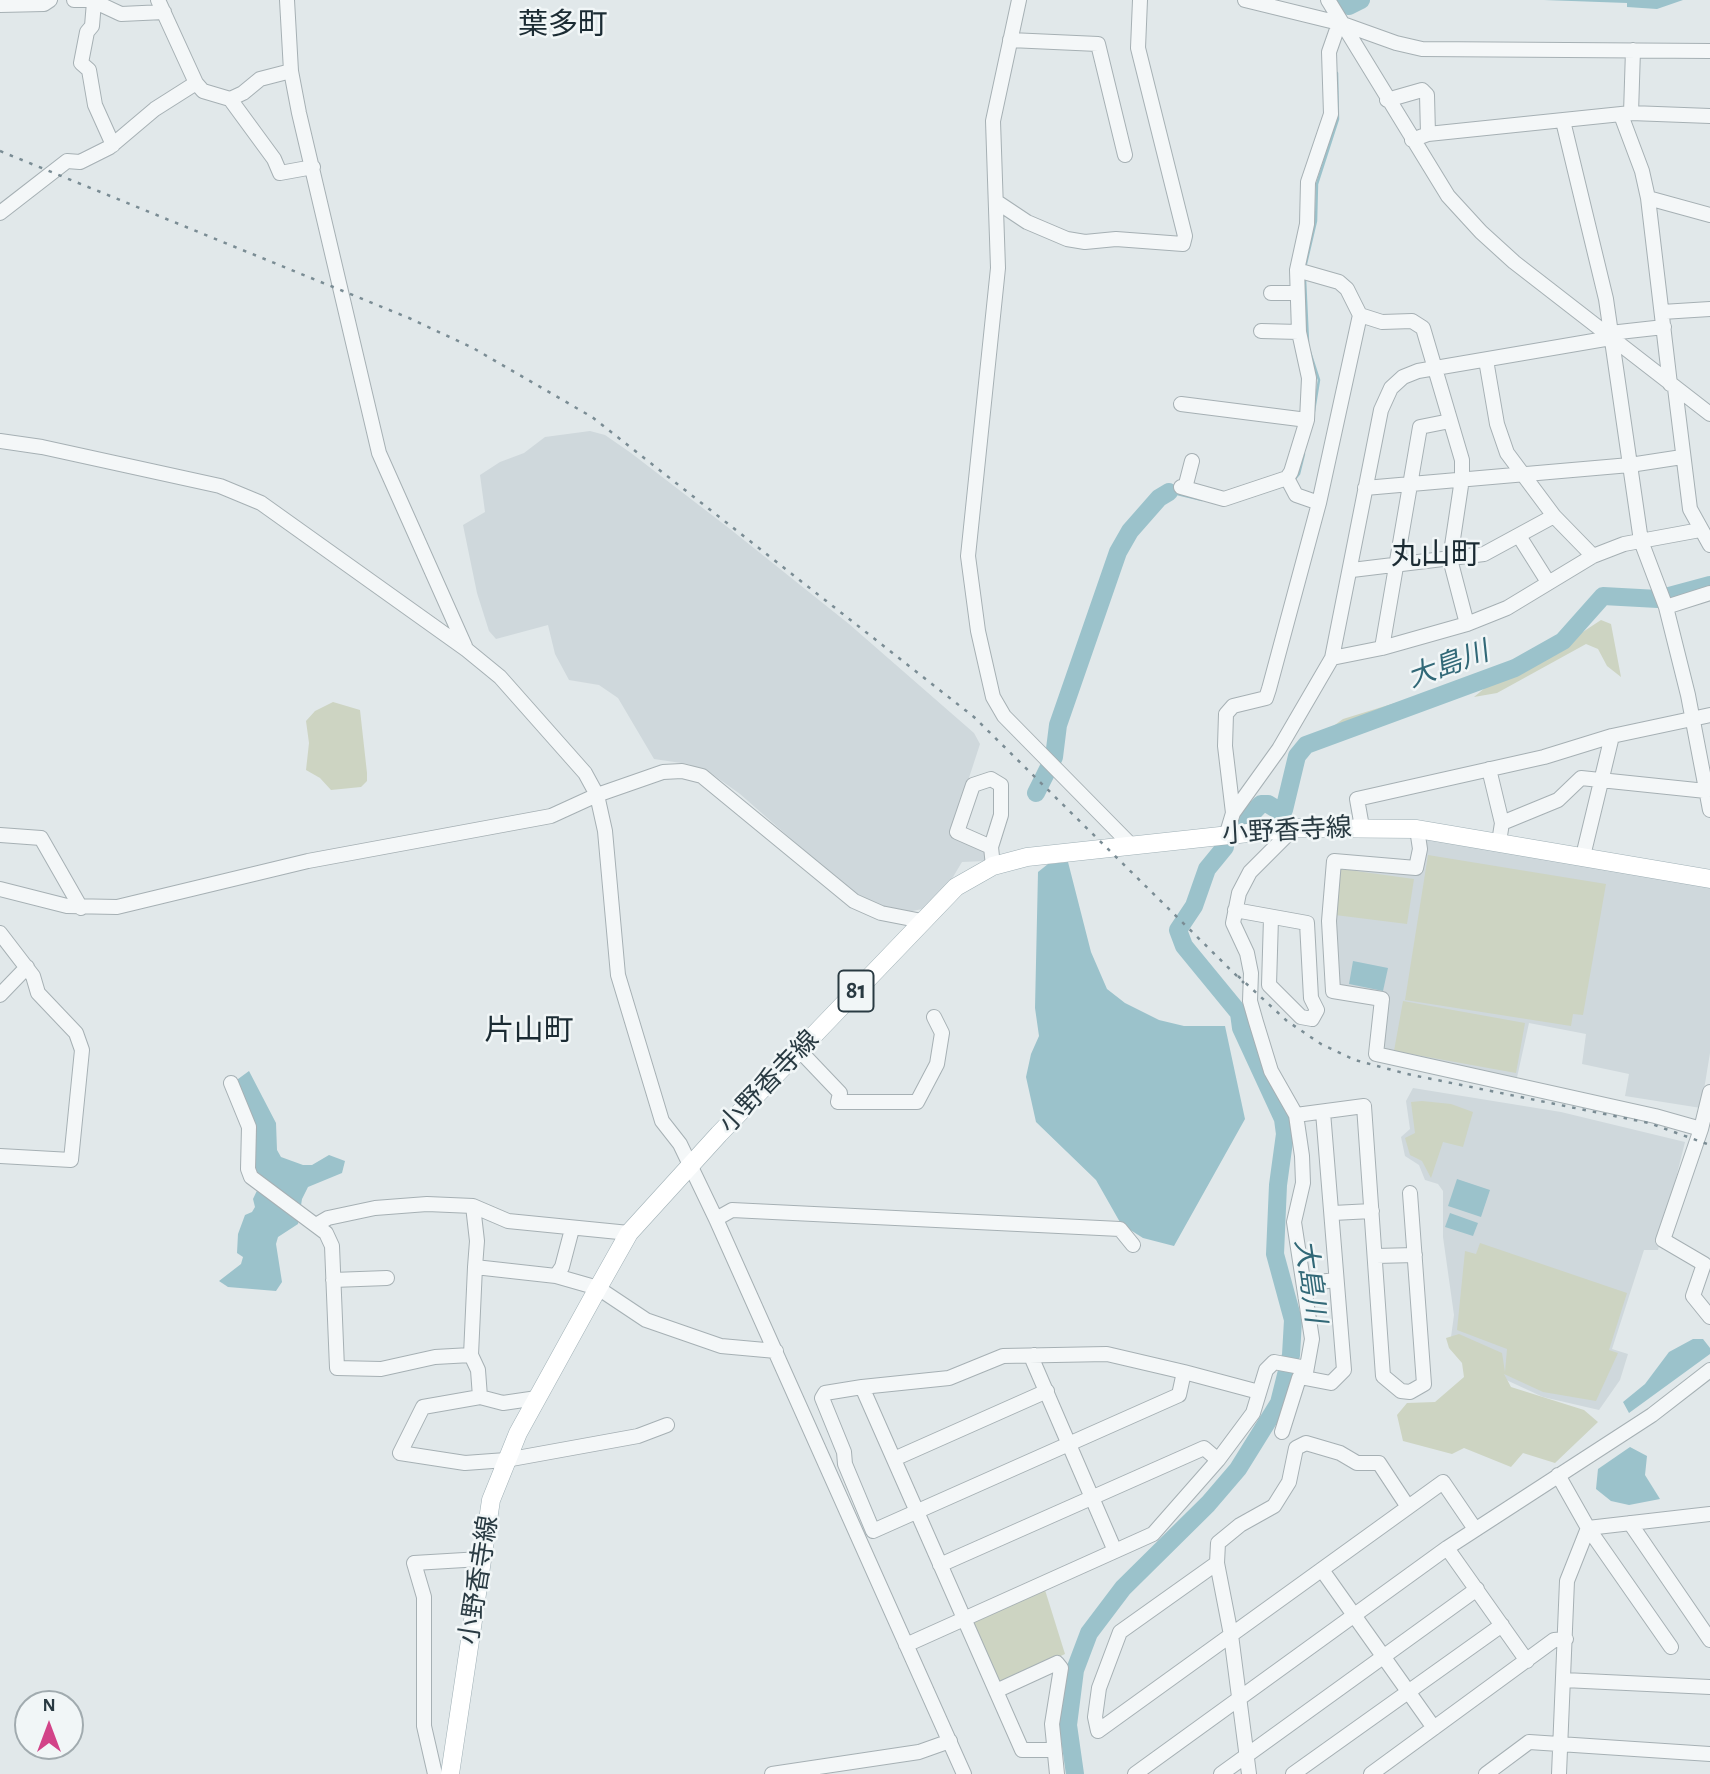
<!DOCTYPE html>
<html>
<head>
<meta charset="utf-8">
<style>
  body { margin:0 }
  #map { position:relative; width:1710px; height:1774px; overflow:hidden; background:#e1e8ea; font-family:"Alegreya Sans",sans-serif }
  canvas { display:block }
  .north { position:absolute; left:14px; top:1690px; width:70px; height:70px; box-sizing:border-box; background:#f1f6f7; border:2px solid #a1abaf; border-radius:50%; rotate:0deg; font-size:19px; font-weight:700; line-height:28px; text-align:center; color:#293a42 }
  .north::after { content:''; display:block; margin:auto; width:24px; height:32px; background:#d24388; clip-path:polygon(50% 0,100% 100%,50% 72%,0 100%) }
</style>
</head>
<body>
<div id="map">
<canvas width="1710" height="1774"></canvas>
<div class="north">N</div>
</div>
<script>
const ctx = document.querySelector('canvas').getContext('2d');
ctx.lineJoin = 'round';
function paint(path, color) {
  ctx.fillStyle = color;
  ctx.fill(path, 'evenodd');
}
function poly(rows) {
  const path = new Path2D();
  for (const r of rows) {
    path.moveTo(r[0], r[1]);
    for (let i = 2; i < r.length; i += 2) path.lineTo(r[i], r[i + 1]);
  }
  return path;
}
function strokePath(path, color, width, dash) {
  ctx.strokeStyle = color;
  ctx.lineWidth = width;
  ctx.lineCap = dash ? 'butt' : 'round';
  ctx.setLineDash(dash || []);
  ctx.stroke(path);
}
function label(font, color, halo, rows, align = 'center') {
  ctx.font = font + ' "Alegreya Sans","Noto Sans JP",sans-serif';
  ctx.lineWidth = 5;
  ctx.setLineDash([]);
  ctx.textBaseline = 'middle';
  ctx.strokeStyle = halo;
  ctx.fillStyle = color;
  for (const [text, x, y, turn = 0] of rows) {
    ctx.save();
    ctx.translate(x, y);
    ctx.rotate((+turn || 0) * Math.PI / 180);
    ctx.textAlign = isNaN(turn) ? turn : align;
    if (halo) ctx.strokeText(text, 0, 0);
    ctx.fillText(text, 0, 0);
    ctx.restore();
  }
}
const built = poly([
  [590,431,605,435,631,453,730,529,849,624,974,733,980,744,952,830,985,848,986,861,962,862,947,887,922,909,908,912,886,909,848,889,740,794,712,774,688,764,654,759,618,698,599,685,569,680,555,654,548,625,496,639,489,631,477,593,463,525,485,512,480,475,500,462,524,453,545,437],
  [1422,834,1710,882,1710,1053,1701,1108,1625,1096,1629,1074,1582,1064,1586,1034,1529,1023,1516,1082,1389,1055,1383,1048,1384,997,1334,989,1336,864,1417,873],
  [1413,1088,1561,1112,1685,1142,1658,1250,1644,1250,1612,1349,1628,1354,1620,1380,1599,1410,1543,1397,1502,1378,1451,1337,1454,1315,1443,1237,1443,1191,1438,1184,1425,1180,1419,1165,1405,1156,1401,1137,1410,1129,1406,1101]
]);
const green = poly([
  [1601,620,1611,624,1621,677,1607,666,1598,649,1586,644,1497,693,1474,697,1486,687,1528,668],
  [1437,690,1407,706,1331,734,1332,727,1343,719],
  [333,702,360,710,367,773,367,781,361,787,331,790,320,778,306,770,309,743,306,721,315,711],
  [1428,855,1606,884,1583,1015,1573,1014,1571,1026,1405,1000],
  [1341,869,1414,879,1407,924,1335,915],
  [1403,1001,1525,1023,1516,1073,1394,1051],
  [1422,1101,1451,1104,1473,1112,1463,1147,1443,1142,1431,1178,1422,1161,1410,1155,1405,1138,1415,1133,1411,1102],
  [1480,1243,1627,1293,1609,1350,1618,1353,1596,1401,1543,1392,1504,1374,1511,1387,1584,1410,1598,1422,1555,1463,1523,1453,1511,1467,1464,1448,1452,1454,1403,1441,1397,1415,1407,1403,1435,1402,1464,1377,1462,1363,1449,1348,1446,1338,1459,1334,1502,1353,1505,1372,1507,1349,1457,1330,1465,1251,1476,1254],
  [1045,1590,1065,1654,1003,1683,996,1681,972,1626,975,1620]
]);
const water = poly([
  [1544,0,1683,0,1657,9,1627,7,1627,3],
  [1068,862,1091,952,1107,989,1125,1003,1159,1020,1184,1026,1225,1026,1245,1119,1174,1246,1143,1238,1121,1224,1096,1180,1036,1122,1026,1077,1031,1054,1039,1036,1035,1008,1038,872,1048,864],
  [1353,961,1388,968,1383,991,1349,984],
  [249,1071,276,1123,277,1150,281,1157,303,1165,312,1165,329,1155,345,1161,342,1173,308,1187,302,1199,298,1224,278,1237,276,1244,282,1282,276,1291,228,1287,219,1281,241,1264,243,1257,237,1253,238,1234,245,1215,252,1212,255,1207,253,1199,262,1180,259,1173,252,1172,234,1082],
  [1457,1179,1490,1190,1481,1217,1448,1206],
  [1450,1213,1478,1223,1473,1236,1445,1227],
  [1693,1339,1703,1339,1710,1348,1710,1354,1629,1413,1623,1402,1645,1384,1669,1352],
  [1630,1447,1647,1456,1645,1475,1660,1499,1629,1505,1611,1501,1596,1489,1598,1469]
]);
const stream = poly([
  [1305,268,1316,221,1317,184,1338,119,1337,73],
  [1305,279,1308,342],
  [1310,352,1319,380,1313,417],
  [1294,480,1299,474,1304,454],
  [1169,492,1202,500]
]);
const river = poly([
  [1332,0,1349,6,1361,0],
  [1036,793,1054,757,1058,725,1118,552,1130,531,1159,498,1169,492],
  [1239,827,1261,804,1268,804,1281,812,1284,810,1297,756,1306,745,1515,668,1563,641,1603,596,1658,599,1710,585],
  [1075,1774,1068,1725,1075,1670,1089,1633,1123,1588,1208,1504,1238,1469,1279,1403,1291,1355,1293,1320,1275,1254,1278,1185,1285,1134,1283,1119,1241,1028,1239,1013,1184,946,1178,930,1194,906,1207,869,1225,847]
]);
const minor = poly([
  [74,0,91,0,121,14,164,12],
  [158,0,196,83,203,91,230,99,243,93,260,79,291,71],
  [287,0,291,71,299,113,379,453,465,646],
  [1019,0,993,121,998,268,968,556,978,631,993,697,1004,716,1131,845],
  [1245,0,1343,24,1396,43,1422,49,1710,51],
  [1328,0,1448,196,1481,232,1514,262,1710,414],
  [94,2,92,26,87,32,81,63,89,70,95,105,113,145],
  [0,5,44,4,50,0],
  [1010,40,1098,44,1125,155],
  [230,99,274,159,280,173,313,167],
  [1387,100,1422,90,1427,95,1428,134],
  [1631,113,1633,50],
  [1621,115,1642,171,1648,198,1670,384],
  [1563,121,1606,299,1641,541,1666,607,1688,695,1710,810],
  [1412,140,1428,134,1631,113,1710,116],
  [1648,198,1710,215],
  [997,202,1027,222,1067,239,1085,242,1116,239,1183,244,1185,236,1138,48,1140,0],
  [0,213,67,161,80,162,110,147,155,109,196,83],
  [1297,270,1339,282,1347,289,1360,315,1382,322,1412,321,1423,328,1462,460,1462,479,1450,559,1467,624],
  [1271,293,1296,293],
  [1662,312,1710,309],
  [1261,331,1299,332],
  [1610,333,1664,327],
  [1486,360,1497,424,1507,453,1554,516,1593,556],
  [1675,388,1690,509,1710,545],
  [1181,404,1307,420],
  [0,441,42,447,220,486,261,503,467,650,500,677,585,773,597,795,605,831,618,975,662,1121,680,1144,716,1219,964,1774],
  [1287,478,1296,495,1319,503],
  [1181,487,1224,499,1287,478,1291,472,1307,420,1309,378,1299,332,1297,270,1307,224,1308,182,1331,114,1329,52,1336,32,1343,24],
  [1185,488,1192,461],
  [1365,488,1630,465,1682,457],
  [1519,536,1548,582],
  [1352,570,1484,554,1554,516],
  [1666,607,1710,593],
  [1382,648,1420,427,1450,421],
  [1332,658,1382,648,1467,624,1507,608,1593,556,1624,544,1700,530],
  [1489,769,1502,823,1499,842],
  [1233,813,1225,746,1226,714,1233,706,1266,698,1269,689,1319,503,1360,315],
  [1502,823,1558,800,1581,778,1706,791],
  [1362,827,1357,799,1544,757,1612,736],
  [1417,829,1420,849,1416,868,1334,861,1329,921,1333,991,1382,999,1376,1054,1655,1116,1701,1129],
  [1227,833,1233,813,1279,749,1332,658,1381,410,1391,388,1403,377,1418,371,1611,338],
  [0,835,41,838,81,908],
  [991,847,957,832,973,785,991,779,1001,785,1001,815,991,847,993,866],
  [1583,856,1612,736,1710,715],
  [0,889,67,906,117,907,308,861,551,816,597,795,663,772,682,771,702,776,854,901,881,913,922,921],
  [1235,910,1307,923,1311,998,1317,1010,1312,1019,1301,1017,1269,985,1271,918],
  [0,933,33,976,38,993,76,1033,82,1050,71,1160,0,1156],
  [0,995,27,967],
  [800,1051,840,1093,838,1102,917,1102,937,1064,942,1033,934,1017],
  [231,1083,249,1127,248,1169,251,1177,326,1233,332,1246,337,1368,381,1369,435,1357,471,1355],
  [1710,1092,1701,1129,1663,1240,1704,1264,1693,1296,1710,1317],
  [1296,1115,1364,1106,1383,1376,1401,1391,1410,1392,1424,1384,1410,1193],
  [473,1206,477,1241,475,1267],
  [1333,1213,1372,1211],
  [716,1219,732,1210,1120,1229,1133,1245],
  [316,1225,328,1218,375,1208,427,1204,473,1206,508,1221,629,1233],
  [1376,1256,1415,1255],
  [556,1276,562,1267,572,1229],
  [333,1280,387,1278],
  [1304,1284,1335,1280],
  [1034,1355,1033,1361,1115,1551],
  [1184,1372,1179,1395,873,1531,845,1464,844,1452,822,1398,825,1393,862,1387,949,1378,1003,1356,1107,1354,1184,1372,1259,1392],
  [1305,1378,1331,1383,1344,1370,1323,1112],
  [862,1387,1022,1750,1054,1750],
  [480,1397,423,1407,400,1453,465,1463,506,1460,638,1436,667,1425],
  [537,1398,503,1403,480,1397,478,1370,471,1355,475,1267,556,1276,598,1288,646,1320,721,1346,776,1351],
  [1282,1432,1299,1378,1305,1378,1312,1339,1294,1222,1303,1183,1302,1156,1296,1115,1271,1071,1256,1022,1250,1001,1251,973,1247,953,1233,923,1239,893,1250,872,1294,828],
  [894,1459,1047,1391],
  [1558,1475,1588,1528,1671,1647],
  [1630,1523,1710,1640],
  [1588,1528,1710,1514],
  [1447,1548,1527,1661],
  [1217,1563,1120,1632,1099,1688,1095,1717,1098,1731,1443,1482,1475,1529],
  [940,1565,1204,1448,1218,1460],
  [1322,1570,1434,1728],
  [906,1645,1153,1534,1218,1460,1253,1413,1266,1370,1274,1362,1306,1368],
  [1564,1680,1710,1687],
  [996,1691,1057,1663,1061,1668,1052,1724,1057,1774],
  [435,1774,424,1726,424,1597,414,1563,481,1559],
  [772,1774,919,1752,950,1741],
  [1135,1774,1447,1548,1652,1415,1710,1370],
  [1221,1774,1477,1589],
  [1249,1774,1231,1635,1217,1563,1218,1543,1240,1525,1274,1506,1289,1482,1296,1448,1306,1443,1340,1453,1357,1463,1379,1463,1408,1507],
  [1293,1774,1502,1625],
  [1371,1774,1554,1640,1566,1639],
  [1486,1774,1529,1742,1710,1754],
  [1559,1774,1567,1581,1588,1528]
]);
const major = poly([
  [450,1774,491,1500,518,1433,598,1288,629,1233,719,1134,956,887,993,866,1027,857,1294,828,1417,829,1710,879]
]);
const rail = poly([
  [0,151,409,318,473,348,592,417,974,717,1244,983],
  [1238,976,1287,1021,1321,1044,1355,1060,1407,1074,1649,1123,1710,1145]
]);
const shields = [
  [856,991,35]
];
const shieldNames = [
  ["81",856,991]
];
const streetNames = [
  ["小野香寺線",1287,831,-3],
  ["小野香寺線",769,1082,-46],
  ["小野香寺線",479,1580,-81]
];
const waterNames = [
  ["大島川",1448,665,-20],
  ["大島川",1310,1281,82]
];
const quarterNames = [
  ["葉多町",563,25],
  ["丸山町",1436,555],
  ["片山町",529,1031]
];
paint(built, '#cfd8dc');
paint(green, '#cdd4c2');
paint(water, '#9bc2cb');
strokePath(stream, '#9bc2cb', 2.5);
strokePath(river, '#9bc2cb', 18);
strokePath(minor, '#a6b0b4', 16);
strokePath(major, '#a0b0b6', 19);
strokePath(minor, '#f4f7f8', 14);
strokePath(major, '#fff', 18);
strokePath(rail, '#7a8c94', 2.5, [3.5, 7]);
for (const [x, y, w] of shields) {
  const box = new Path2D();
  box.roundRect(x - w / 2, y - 20.5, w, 41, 5);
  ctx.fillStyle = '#f1f6f7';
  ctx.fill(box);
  strokePath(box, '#293a42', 2);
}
label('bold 24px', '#293a42', null, shieldNames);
label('26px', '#293a42', '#f1f6f7', streetNames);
label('italic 28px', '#316877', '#f1f6f7', waterNames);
label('30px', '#1b2b33', '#f1f6f7', quarterNames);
</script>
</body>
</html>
